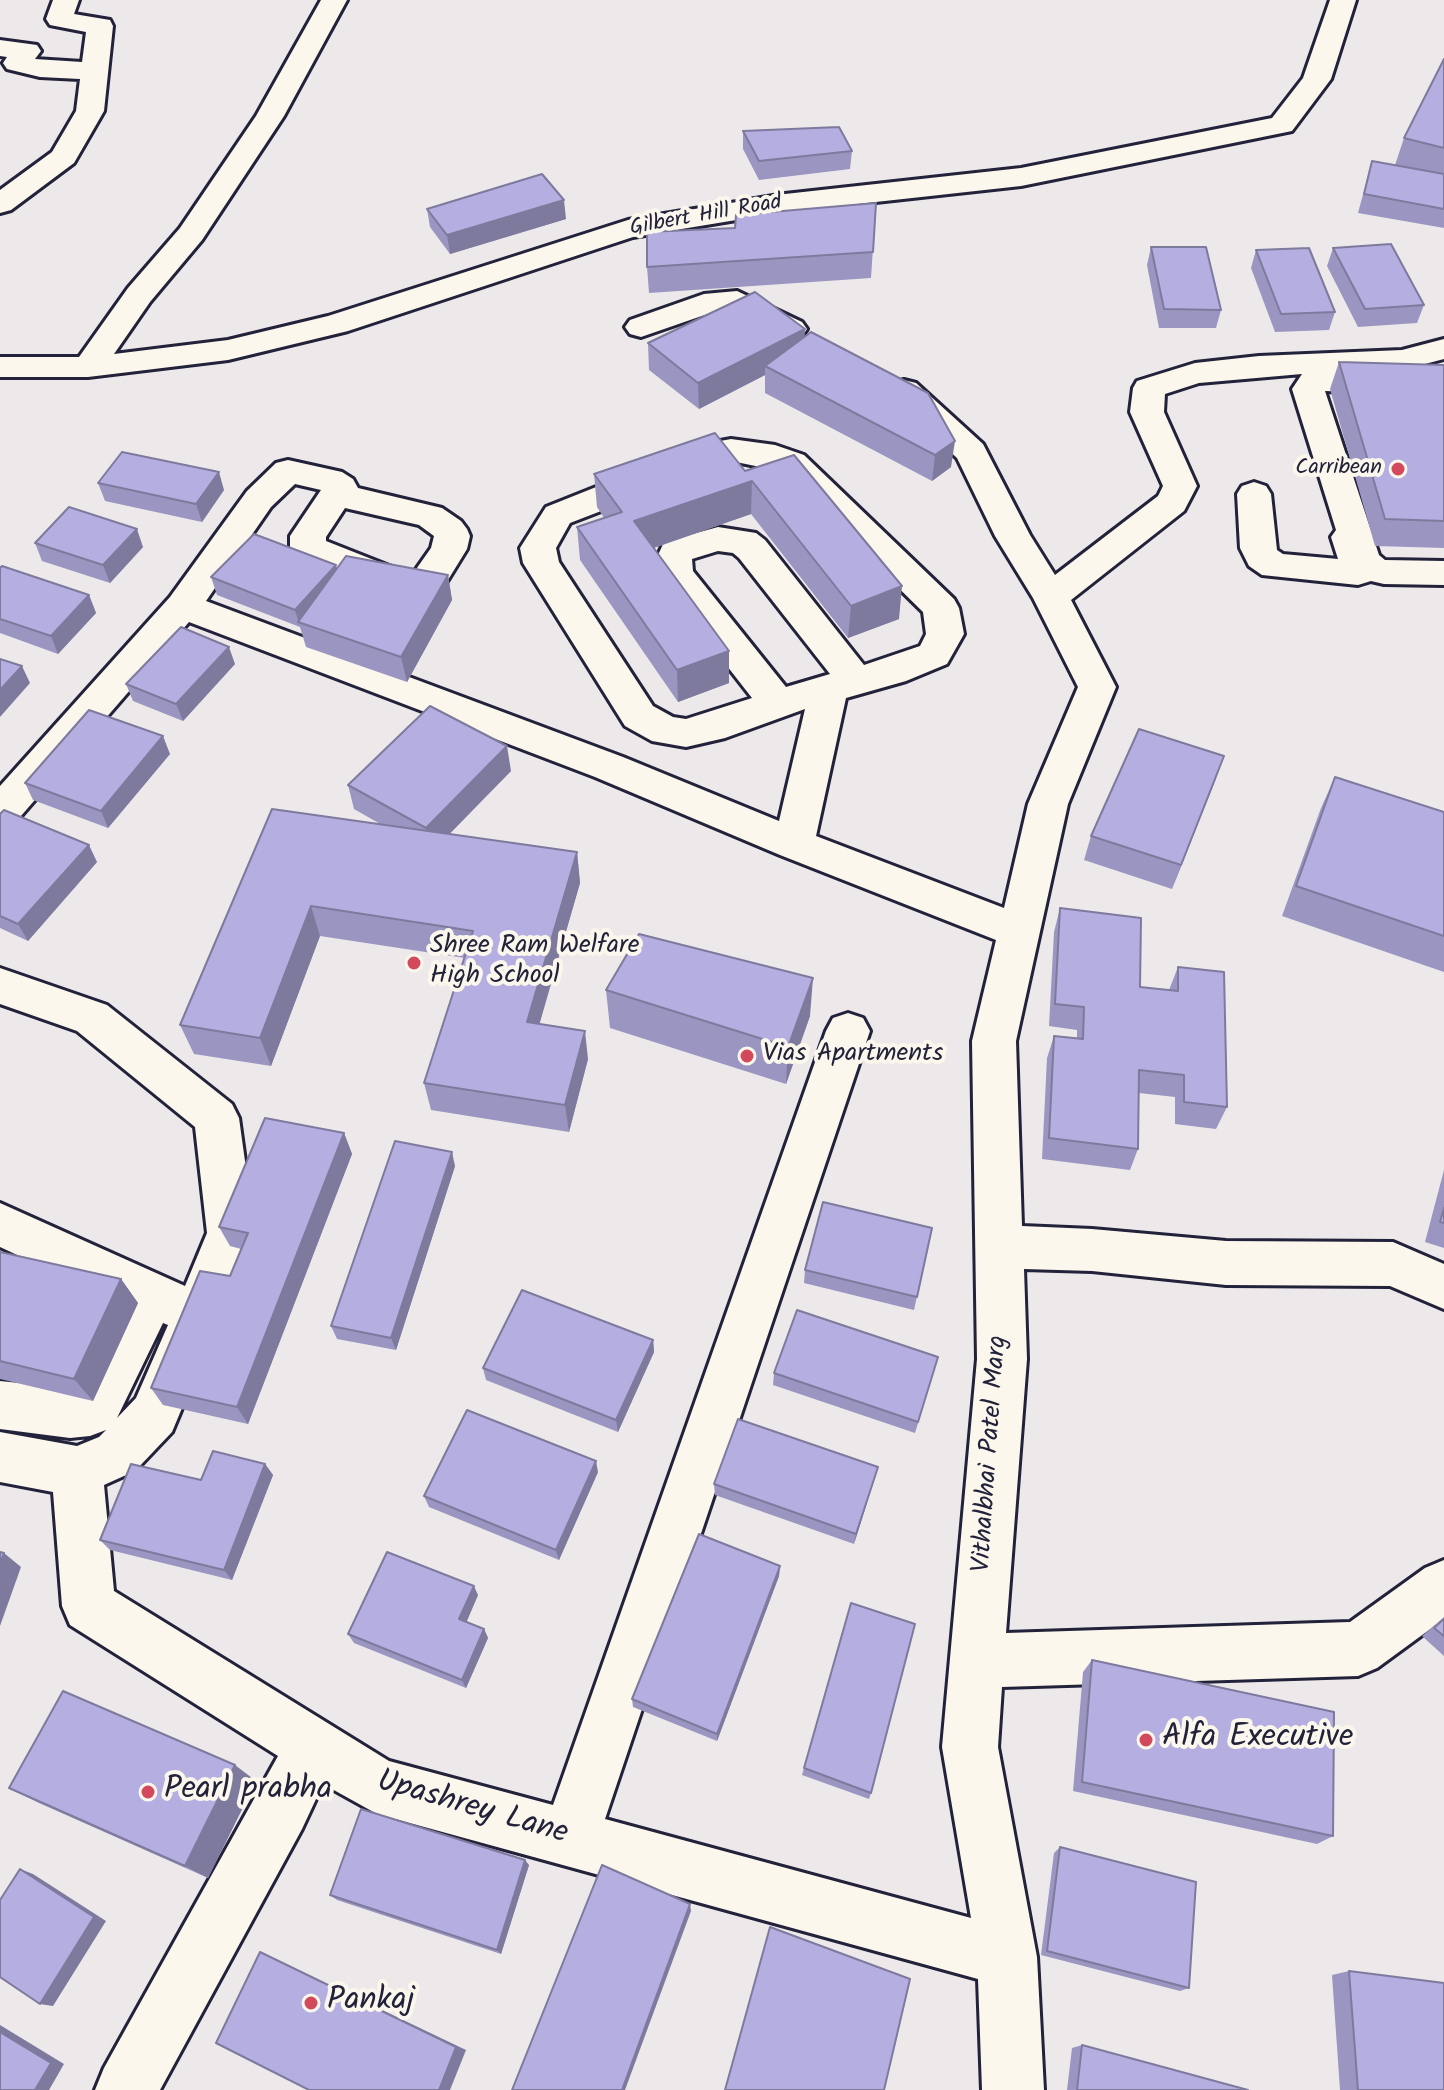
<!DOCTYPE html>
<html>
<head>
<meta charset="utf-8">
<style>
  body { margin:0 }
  canvas { display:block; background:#ede9ea }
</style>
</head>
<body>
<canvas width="1444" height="2090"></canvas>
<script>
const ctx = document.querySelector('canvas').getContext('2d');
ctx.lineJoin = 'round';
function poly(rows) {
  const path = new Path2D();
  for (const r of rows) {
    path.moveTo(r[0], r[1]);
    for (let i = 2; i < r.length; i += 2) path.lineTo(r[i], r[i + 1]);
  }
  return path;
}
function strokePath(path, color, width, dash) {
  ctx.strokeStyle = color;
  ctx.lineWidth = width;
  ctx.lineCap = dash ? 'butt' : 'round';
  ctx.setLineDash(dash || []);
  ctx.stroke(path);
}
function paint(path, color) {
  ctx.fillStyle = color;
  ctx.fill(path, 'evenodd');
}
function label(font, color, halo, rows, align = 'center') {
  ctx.font = font + ' Kalam,sans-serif';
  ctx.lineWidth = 8;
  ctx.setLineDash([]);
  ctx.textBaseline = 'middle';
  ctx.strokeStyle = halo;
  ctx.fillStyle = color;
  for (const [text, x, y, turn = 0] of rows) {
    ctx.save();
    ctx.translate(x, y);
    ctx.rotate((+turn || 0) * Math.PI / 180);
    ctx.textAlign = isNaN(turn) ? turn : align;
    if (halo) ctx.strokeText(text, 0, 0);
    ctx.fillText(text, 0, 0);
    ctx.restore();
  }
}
const minor = poly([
  [53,0,79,0,74,14,110,20,113,26,104,111,74,163,11,210,0,213,0,190,52,152,76,111,80,79,40,77,7,69,3,63,7,57,0,56,0,40,37,45,41,51,35,59,82,62,86,32,50,25,46,19,53,0],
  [321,0,347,0,284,116,202,240,150,302,114,354,228,340,328,316,628,220,785,194,1021,168,1272,118,1303,78,1330,0,1356,0,1331,79,1292,131,1021,186,785,212,633,237,348,331,228,360,88,377,0,377,0,357,79,357,128,288,180,228,256,116,321,0],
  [737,291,802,322,807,329,802,336,791,339,780,336,731,310,719,310,641,337,630,334,625,327,630,320,704,294,737,291],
  [1444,339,1444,359,1402,370,1366,372,1444,375,1444,395,1325,391,1379,555,1385,560,1444,561,1444,585,1384,584,1371,581,1358,585,1262,575,1249,566,1240,548,1237,494,1242,486,1254,482,1266,486,1271,494,1277,550,1283,554,1338,559,1331,537,1336,530,1292,389,1302,374,1199,383,1165,394,1164,412,1197,486,1184,511,1071,600,1116,687,1068,804,1016,1041,1022,1226,1092,1229,1226,1241,1393,1242,1444,1264,1444,1309,1390,1286,1226,1285,1092,1271,1024,1269,1027,1359,1006,1633,1350,1622,1425,1568,1444,1560,1444,1619,1377,1668,1358,1676,1002,1687,998,1747,1037,1957,1044,2090,982,2090,978,1979,377,1814,323,1784,302,1829,160,2090,95,2090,104,2068,278,1756,70,1625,62,1606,53,1492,0,1482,0,1432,77,1446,99,1437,106,1430,90,1436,70,1438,0,1429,0,1381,77,1389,84,1381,122,1304,0,1247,0,1203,185,1286,207,1233,195,1127,77,1031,0,1004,0,968,107,1005,232,1104,239,1118,255,1233,172,1432,135,1471,104,1485,114,1591,389,1761,553,1805,826,1031,833,1018,848,1013,863,1018,870,1031,605,1819,971,1918,942,1747,977,1359,972,1041,996,940,780,855,595,777,189,622,14,824,0,828,0,786,170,597,247,491,276,463,288,460,342,472,353,479,358,488,442,508,461,521,467,529,470,536,467,549,443,588,433,597,412,602,399,598,295,557,290,548,290,536,321,490,295,484,271,507,206,601,623,757,779,821,805,709,725,738,686,747,652,741,625,726,523,563,520,548,546,507,704,444,731,439,775,445,804,455,954,599,959,608,964,634,947,664,906,681,846,698,816,836,1004,908,1028,804,1078,687,1033,598,995,536,957,458,892,397,887,390,892,383,904,380,916,383,983,444,1030,535,1055,575,1158,496,1163,486,1130,412,1133,388,1137,381,1195,363,1259,356,1402,350,1444,339],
  [731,461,780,471,923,612,926,634,920,646,864,665,765,540,756,533,718,527,664,542,654,564,663,584,752,698,686,719,673,717,653,706,559,562,556,548,570,523,731,461],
  [345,508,419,525,434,536,431,548,412,575,326,541,326,537,345,508],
  [718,551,733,553,739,558,830,674,786,687,693,571,692,559,718,551],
  [163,1323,168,1325,136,1398,117,1418,163,1323]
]);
const wall = poly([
  [1444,59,1444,228,1358,213,1372,161,1395,165,1404,138],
  [743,131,852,151,850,169,759,180,743,149],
  [876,203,871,278,649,293,647,267],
  [427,209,566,219,450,254,430,227],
  [1151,247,1221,310,1216,328,1159,328,1147,265],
  [1333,248,1424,305,1417,323,1358,327,1327,266],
  [1256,250,1335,312,1329,330,1275,332,1251,268],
  [805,337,951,467,932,481,765,393,765,375,699,409,649,370,648,343],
  [1339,362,1444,365,1444,548,1375,546,1330,389],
  [745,471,899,619,848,638,751,514,654,548,729,683,678,702,580,560,577,527,604,518,597,507,594,474],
  [98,483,224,490,202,522,105,501],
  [35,543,143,547,110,583,42,561],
  [0,568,89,595,96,613,58,654,0,633],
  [337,568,448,575,452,600,407,682,306,647,300,627,217,595,211,577],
  [235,664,183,721,133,701,126,684],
  [170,754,108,828,33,800,25,783],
  [511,771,449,834,577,852,580,883,539,1024,588,1059,569,1132,431,1110,424,1083,465,958,320,936,271,1066,194,1054,180,1025,382,825,354,809,348,785],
  [1335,777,1444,812,1444,972,1282,916,1321,808],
  [1215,781,1172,889,1084,860,1091,836],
  [0,814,97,862,28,941,0,928],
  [1060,908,1140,987,1169,990,1178,967,1227,1107,1216,1129,1175,1124,1175,1097,1139,1093,1138,1149,1130,1170,1042,1159,1047,1058,1054,1036,1077,1038,1077,1030,1049,1026,1054,932],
  [606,990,810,1016,786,1084,610,1028],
  [344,1133,352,1154,248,1424,163,1405,151,1388,230,1276,241,1249,230,1246,219,1227],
  [455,1166,396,1350,337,1339,331,1326],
  [1444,1170,1444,1248,1425,1242],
  [932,1228,914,1310,804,1283,805,1270],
  [0,1252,121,1279,138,1303,93,1401,0,1379],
  [653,1340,654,1352,618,1432,486,1380,483,1368],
  [938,1357,915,1433,773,1385,774,1373],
  [265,1464,273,1475,232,1580,110,1550,100,1540,201,1480],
  [878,1467,854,1544,715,1495,714,1484],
  [598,1472,559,1560,429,1507,424,1496],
  [780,1566,779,1576,717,1741,633,1707,632,1699],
  [478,1595,466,1622,484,1629,488,1638,466,1688,354,1643,348,1634],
  [1444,1617,1444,1656,1422,1636],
  [1092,1660,1333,1836,1317,1844,1073,1791,1083,1672],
  [804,1768,871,1793,869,1799,802,1775],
  [256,1781,208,1878,39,1803,9,1788],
  [1060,1847,1189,1988,1180,1991,1041,1955,1054,1853],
  [529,1865,501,1954,337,1900,330,1895],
  [1349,1971,1444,2090,1340,2090,1332,1975],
  [1082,2045,1248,2090,1067,2090,1072,2048]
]);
const shadedWall = poly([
  [564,200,566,219,450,254,447,235],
  [805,329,804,356,765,366,765,375,699,409,698,383],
  [955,441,951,467,932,481,935,455],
  [219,472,224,490,202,522,196,504],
  [752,481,751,514,636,554,634,521],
  [137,529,143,547,110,583,103,565],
  [336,565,341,582,298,622,300,627,295,610],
  [448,575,452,600,407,682,401,657],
  [902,586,899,619,848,638,851,606],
  [89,595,96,613,58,654,51,636],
  [229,647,235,664,183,721,176,704],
  [729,651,729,683,678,702,677,670],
  [22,666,30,683,0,717,0,690],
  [163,736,170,754,108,828,101,811],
  [507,746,511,771,432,852,426,828],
  [1224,756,1215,781,1172,889,1181,865],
  [89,845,97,862,28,941,18,924],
  [577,852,580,883,532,1050,527,1022],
  [311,906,320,936,271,1066,260,1038],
  [813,978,810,1016,786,1084,788,1047],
  [585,1031,588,1059,569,1132,565,1105],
  [344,1133,352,1154,248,1424,237,1407],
  [452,1152,455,1166,396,1350,391,1338],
  [121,1279,138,1303,93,1401,74,1379],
  [653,1340,654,1352,618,1432,616,1420],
  [596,1461,598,1472,559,1560,556,1550],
  [265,1464,273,1475,232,1580,224,1570],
  [878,1467,875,1477,854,1544,856,1534],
  [4,1553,21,1567,0,1626,0,1564],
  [780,1566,779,1576,717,1741,717,1734],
  [474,1586,478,1595,464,1628,459,1619],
  [484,1629,488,1638,466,1688,462,1680],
  [235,1765,256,1781,208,1878,185,1866],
  [525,1860,529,1865,501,1954,497,1950],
  [20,1869,33,1874,106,1921,53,2006,40,2004],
  [690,1904,691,1911,625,2090,622,2090],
  [260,1952,466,2050,450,2090,439,2090],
  [0,2025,64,2064,49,2090,35,2090,0,2032]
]);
const building = poly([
  [1444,59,1444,148,1404,138,1444,59],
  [839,127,852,151,759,161,743,131,839,127],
  [1372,161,1444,174,1444,209,1364,194,1372,161],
  [542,174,564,200,447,235,427,209,542,174],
  [876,203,873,252,647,267,647,232,735,228,736,215,876,203],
  [1391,244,1424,305,1365,309,1333,248,1391,244],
  [1151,247,1206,247,1221,310,1164,309,1151,247],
  [1309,248,1335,312,1281,314,1256,250,1309,248],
  [755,292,805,329,698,383,648,343,755,292],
  [811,332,928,393,955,441,935,455,765,366,811,332],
  [1339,362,1444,365,1444,521,1385,519,1339,362],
  [715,433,745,471,794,455,902,586,851,606,752,481,634,521,729,651,677,670,577,527,622,512,594,474,715,433],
  [122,452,219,472,196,504,98,483,122,452],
  [69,507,137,529,103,565,35,543,69,507],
  [254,534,336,565,295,610,211,577,254,534],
  [346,556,448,575,401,657,298,622,346,556],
  [2,566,89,595,51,636,0,619,0,568,2,566],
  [181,627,229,647,176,704,126,684,181,627],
  [0,659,22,666,0,690,0,659],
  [430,706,507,746,426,828,348,785,430,706],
  [89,710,163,736,101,811,25,783,89,710],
  [1139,729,1224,756,1181,865,1091,836,1139,729],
  [1335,777,1444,812,1444,936,1296,886,1335,777],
  [272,809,577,852,527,1022,585,1031,565,1105,424,1083,473,931,311,906,260,1038,180,1025,272,809],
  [4,810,89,845,18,924,0,916,0,814,4,810],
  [1060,908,1141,918,1140,987,1178,991,1178,967,1224,972,1227,1107,1184,1102,1184,1075,1139,1070,1138,1149,1049,1138,1054,1036,1083,1039,1084,1007,1055,1004,1060,908],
  [639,934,813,978,788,1047,606,990,639,934],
  [265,1118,344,1133,237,1407,151,1388,200,1271,230,1276,248,1233,219,1227,265,1118],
  [395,1141,452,1152,391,1338,331,1326,395,1141],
  [823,1202,932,1228,917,1297,805,1270,823,1202],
  [1444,1208,1444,1223,1440,1222,1444,1208],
  [0,1252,121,1279,74,1379,0,1361,0,1252],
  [522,1290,653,1340,616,1420,483,1368,522,1290],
  [797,1310,938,1357,918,1422,774,1373,797,1310],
  [467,1410,596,1461,556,1550,424,1496,467,1410],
  [738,1419,878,1467,856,1534,714,1484,738,1419],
  [213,1451,265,1464,224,1570,100,1540,131,1464,201,1480,213,1451],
  [699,1534,780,1566,717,1734,632,1699,699,1534],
  [0,1552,4,1553,0,1564,0,1552],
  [387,1552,474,1586,459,1619,484,1629,462,1680,348,1634,387,1552],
  [851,1603,915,1624,871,1793,804,1768,851,1603],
  [1444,1619,1444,1636,1434,1628,1444,1619],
  [1092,1660,1334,1712,1333,1836,1082,1782,1092,1660],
  [63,1691,235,1765,185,1866,9,1788,63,1691],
  [361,1809,525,1860,497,1950,330,1895,361,1809],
  [1060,1847,1196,1882,1189,1988,1047,1951,1060,1847],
  [602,1865,690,1904,622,2090,512,2090,602,1865],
  [20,1869,94,1917,40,2004,0,1977,0,1900,20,1869],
  [770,1927,910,1979,884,2090,725,2090,770,1927],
  [260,1952,456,2047,439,2090,309,2090,216,2043,260,1952],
  [1349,1971,1444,1983,1444,2090,1358,2090,1349,1971],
  [0,2032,51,2063,35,2090,0,2090,0,2032],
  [1082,2045,1248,2090,1077,2090,1082,2045]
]);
const markers = [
  [1398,469,8,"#d1495b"],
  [414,963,8,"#d1495b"],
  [747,1056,8,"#d1495b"],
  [1146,1740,8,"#d1495b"],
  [148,1792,8,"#d1495b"],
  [311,2003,8,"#d1495b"]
];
const farStreetnames = [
  ["Gilbert Hill Road",706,217,-10]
];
const farPoinames = [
  ["Carribean",1382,469]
];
const poiNames = [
  ["Shree Ram Welfare",430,948],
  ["High School",430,978],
  ["Vias Apartments",763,1056]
];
const streetNames = [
  ["Vithalbhai Patel Marg",992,1454,-86]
];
const nearPoinames = [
  ["Alfa Executive",1162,1740],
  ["Pearl prabha",164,1792],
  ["Pankaj",327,2003]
];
const nearStreetnames = [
  ["Upashrey Lane",472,1810,16]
];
strokePath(minor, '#22223b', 6);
paint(minor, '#fbf7ec');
paint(wall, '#9b96c1');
paint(shadedWall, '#7e7a9d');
paint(building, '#b4afe0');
strokePath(building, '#7e7a9d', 2);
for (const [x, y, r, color] of markers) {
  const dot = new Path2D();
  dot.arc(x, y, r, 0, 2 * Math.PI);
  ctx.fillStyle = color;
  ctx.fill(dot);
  strokePath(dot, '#fbf7ec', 3);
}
label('22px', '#22223b', '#fbf7ec', farStreetnames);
label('22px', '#22223b', '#fbf7ec', farPoinames, 'right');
label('26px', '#22223b', '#fbf7ec', poiNames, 'left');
label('26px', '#22223b', '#fbf7ec', streetNames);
label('32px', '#22223b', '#fbf7ec', nearPoinames, 'left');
label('32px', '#22223b', '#fbf7ec', nearStreetnames);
</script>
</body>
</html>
